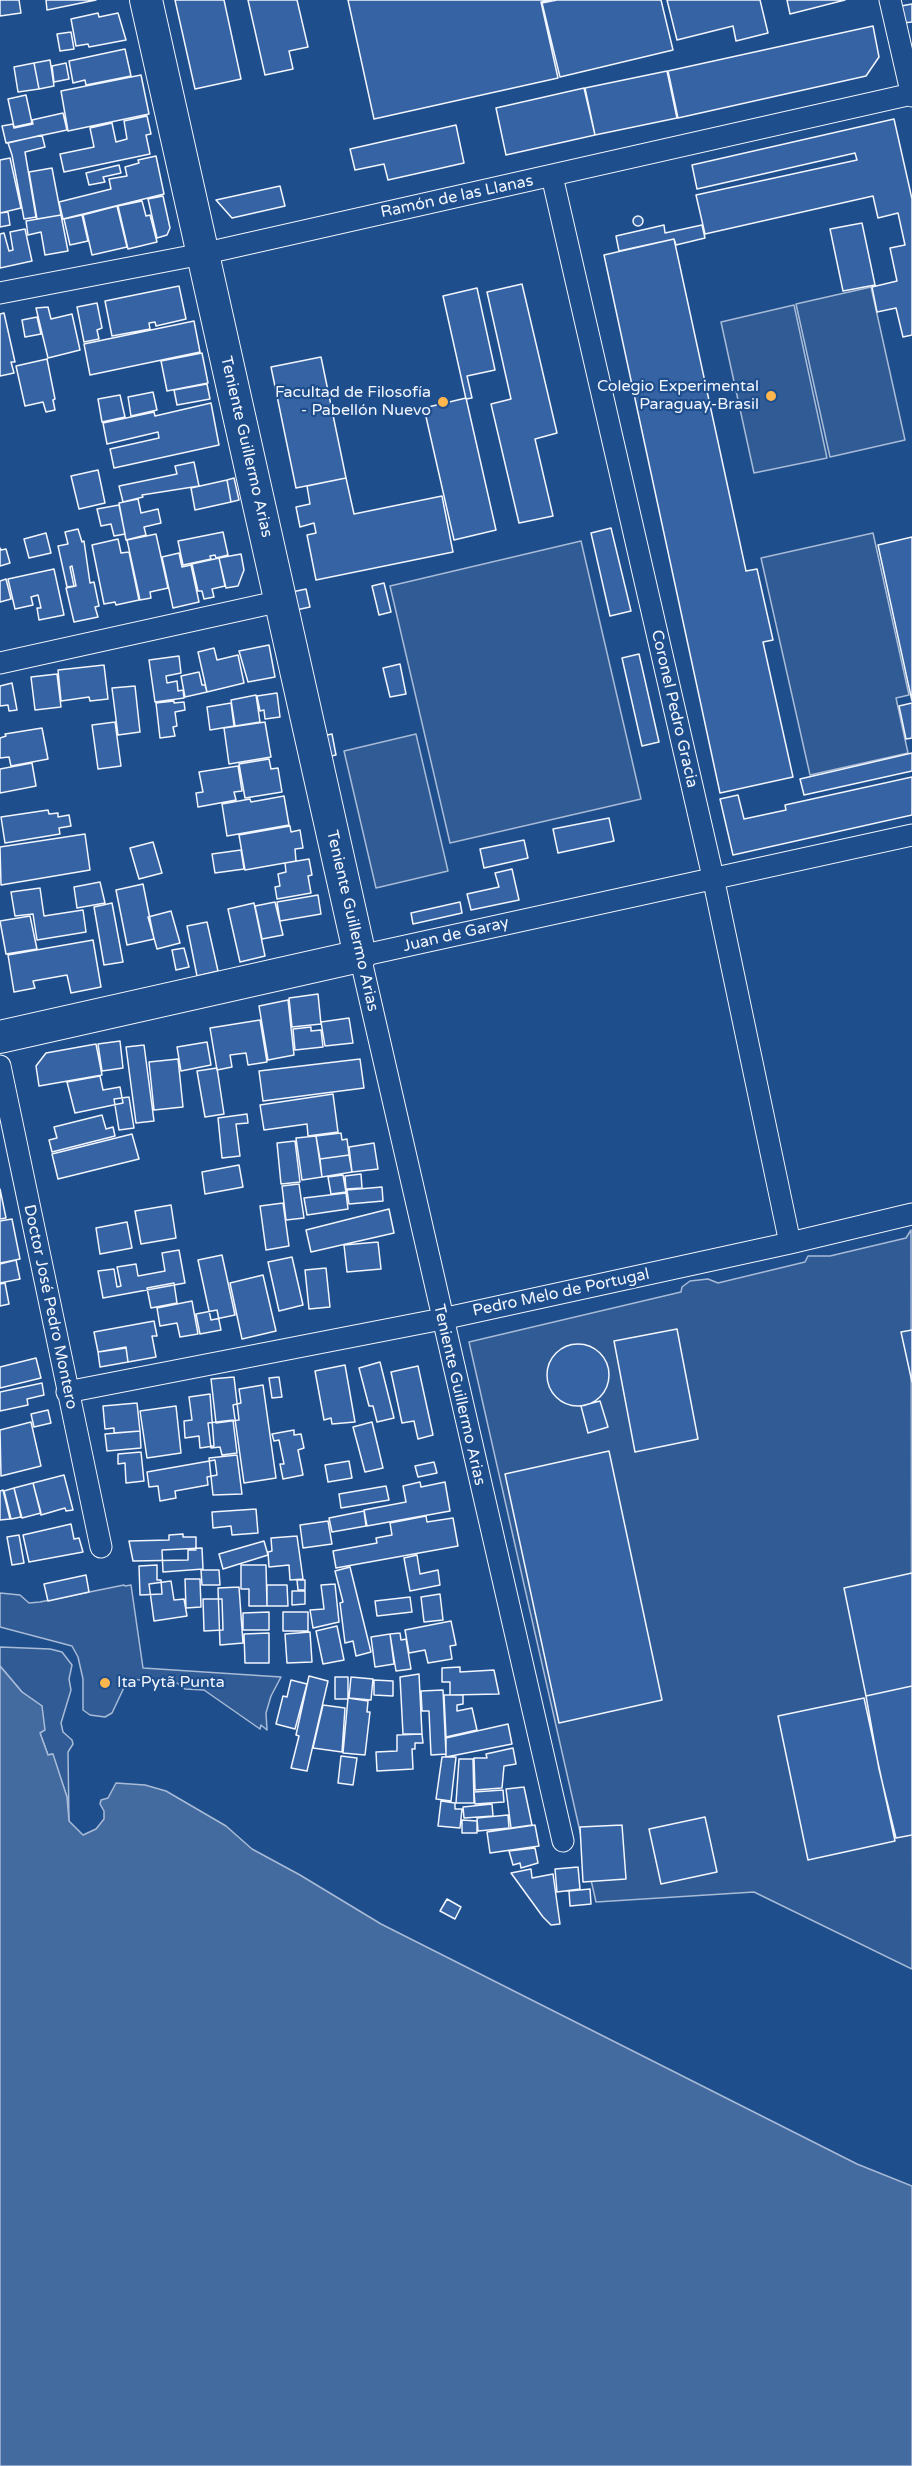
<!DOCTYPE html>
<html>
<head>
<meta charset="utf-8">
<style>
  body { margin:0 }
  canvas { display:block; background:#1f4e8c }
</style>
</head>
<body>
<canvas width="912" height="2466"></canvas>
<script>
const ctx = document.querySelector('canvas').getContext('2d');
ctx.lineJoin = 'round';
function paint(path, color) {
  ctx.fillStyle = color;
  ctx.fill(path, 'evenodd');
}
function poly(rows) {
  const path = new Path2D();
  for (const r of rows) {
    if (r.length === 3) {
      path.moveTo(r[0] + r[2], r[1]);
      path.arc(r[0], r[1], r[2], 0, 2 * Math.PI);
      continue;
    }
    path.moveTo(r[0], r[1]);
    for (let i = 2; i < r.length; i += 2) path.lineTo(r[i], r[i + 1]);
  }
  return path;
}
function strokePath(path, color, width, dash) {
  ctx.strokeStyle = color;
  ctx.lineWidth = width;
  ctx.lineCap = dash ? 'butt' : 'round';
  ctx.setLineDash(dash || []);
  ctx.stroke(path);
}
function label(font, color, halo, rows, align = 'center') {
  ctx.font = font + ' "Varela Round",sans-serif';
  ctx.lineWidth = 4.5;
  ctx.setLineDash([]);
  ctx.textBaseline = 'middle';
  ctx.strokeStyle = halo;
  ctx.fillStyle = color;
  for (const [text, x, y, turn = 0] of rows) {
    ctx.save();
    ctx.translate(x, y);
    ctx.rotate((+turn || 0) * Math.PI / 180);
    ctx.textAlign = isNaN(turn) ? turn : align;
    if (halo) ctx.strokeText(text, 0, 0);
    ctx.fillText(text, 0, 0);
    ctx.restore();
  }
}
const built = poly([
  [871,287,905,440,830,457,796,304,871,287],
  [794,305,827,458,754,473,721,322,794,305],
  [873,533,909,695,896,698,908,753,810,775,761,558,873,533],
  [581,541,641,799,450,843,390,586,581,541],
  [416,734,448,871,376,888,344,751,416,734],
  [911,1230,912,1969,754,1892,596,1902,469,1342,681,1292,682,1287,690,1281,708,1279,718,1283,805,1262,808,1256,830,1256,906,1238,911,1230],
  [124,1585,125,1586,131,1585,143,1668,281,1677,271,1696,266,1713,267,1730,261,1725,260,1729,204,1690,185,1689,177,1683,128,1679,112,1713,105,1717,90,1715,83,1710,83,1679,78,1657,72,1646,0,1627,0,1593,20,1595,29,1603,40,1602,124,1585],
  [0,1647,50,1649,62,1652,72,1665,69,1679,71,1690,61,1723,63,1732,72,1740,73,1744,68,1752,69,1821,67,1797,52,1754,48,1755,40,1733,42,1706,22,1692,0,1666,0,1647]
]);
const water = poly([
  [0,1666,22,1692,42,1706,45,1730,40,1733,48,1755,53,1754,67,1797,69,1821,83,1835,96,1829,104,1819,104,1811,100,1804,101,1800,108,1798,116,1783,145,1785,166,1791,226,1826,252,1849,300,1875,381,1924,857,2164,912,2186,912,2466,0,2466,0,1666]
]);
const building = poly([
  [0,0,19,0,21,13,0,16,0,0],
  [46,0,96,0,47,10,46,0],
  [175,0,224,0,241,79,195,89,175,0],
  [248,0,297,0,308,47,289,51,293,69,265,75,248,0],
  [348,0,551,0,541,2,558,78,374,119,348,0],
  [557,0,661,0,673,50,560,77,542,3,557,0],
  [667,0,760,0,768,33,736,41,733,26,677,40,667,0],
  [787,0,845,0,790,14,787,0],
  [912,4,912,22,903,23,901,6,912,4],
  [98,13,99,17,118,13,126,40,89,47,88,44,76,46,71,19,98,13],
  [873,26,879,57,866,76,678,118,668,71,873,26],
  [71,32,74,49,60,51,57,34,71,32],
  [125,49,131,76,86,85,85,80,73,83,69,61,125,49],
  [50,60,54,86,39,89,34,63,50,60],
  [34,63,39,89,18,92,14,67,34,63],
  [66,63,69,79,54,82,52,66,66,63],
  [667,71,677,118,595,135,585,88,667,71],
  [141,75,149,114,68,131,61,91,141,75],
  [584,88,595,135,506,155,496,108,584,88],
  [26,95,32,123,14,127,8,99,26,95],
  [63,113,67,130,6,143,2,126,13,124,14,128,33,124,32,120,63,113],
  [147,116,151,134,146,135,150,154,64,172,60,154,94,147,90,128,112,123,116,142,127,139,124,121,147,116],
  [894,119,912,199,912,335,903,337,896,308,877,312,872,287,897,281,890,248,905,245,898,213,878,218,873,196,705,234,696,195,857,160,855,153,697,189,692,165,894,119],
  [456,125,464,163,388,180,384,164,355,170,350,149,456,125],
  [42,135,45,147,25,152,36,217,24,219,12,155,8,143,42,135],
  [156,156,164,194,63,219,59,202,111,189,109,179,127,176,125,167,139,163,138,160,156,156],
  [10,158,21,208,0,213,0,160,10,158],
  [119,165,121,173,103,177,105,182,89,185,86,173,119,165],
  [52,168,61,215,37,219,29,172,52,168],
  [280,186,285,206,232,218,216,200,280,186],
  [163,196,170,228,167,235,157,238,148,199,163,196],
  [142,201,146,216,150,215,157,242,128,249,118,206,142,201],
  [117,206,127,247,92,255,83,215,117,206],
  [8,212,10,225,0,227,0,213,8,212],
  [61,215,68,251,45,255,41,232,28,235,26,221,61,215],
  [82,215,88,241,70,245,64,219,82,215],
  [638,221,5],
  [862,223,875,285,843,291,830,229,862,223],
  [664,225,665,233,702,225,705,238,676,245,674,239,619,251,616,236,664,225],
  [25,229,32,261,0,268,0,234,4,233,9,251,13,250,10,232,25,229],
  [674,239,746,571,757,569,773,640,763,642,793,777,720,793,604,255,674,239],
  [522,284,557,433,535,439,553,516,519,523,491,404,511,399,487,292,522,284],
  [179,286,186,319,156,326,155,322,149,323,150,329,112,336,105,301,179,286],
  [477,288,495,370,467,376,472,398,466,399,443,296,477,288],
  [97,303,102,328,97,330,99,339,84,342,77,307,97,303],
  [48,307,51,319,72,314,80,350,48,358,36,308,48,307],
  [4,313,15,362,11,362,14,373,0,376,0,314,4,313],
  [37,317,41,334,25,337,22,320,37,317],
  [194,321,200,352,90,375,84,344,194,321],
  [202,353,208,383,167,391,161,361,202,353],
  [321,357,346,478,296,488,271,367,321,357],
  [47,359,55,399,53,400,55,410,46,412,43,402,25,406,16,366,47,359],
  [207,384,210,399,177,405,174,390,207,384],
  [153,392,157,410,131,416,128,397,153,392],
  [120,395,125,417,102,422,98,399,120,395],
  [466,398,496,530,454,540,424,408,466,398],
  [211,403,219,445,114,468,110,449,159,438,158,432,107,444,103,423,154,412,155,416,211,403],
  [194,462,199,486,142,495,143,497,123,502,119,486,177,474,175,466,194,462],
  [98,470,105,503,79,509,71,476,98,470],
  [234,478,239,500,231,502,227,480,234,478],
  [346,478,354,514,442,496,453,552,316,580,307,535,316,533,314,523,300,527,296,507,310,504,307,486,346,478],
  [227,480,231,502,195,510,191,488,227,480],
  [138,499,141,513,158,509,161,523,144,527,146,535,126,540,119,503,138,499],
  [119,505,125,534,114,536,111,524,101,526,97,509,119,505],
  [611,528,631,611,610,616,591,533,611,528],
  [78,529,82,542,84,541,90,583,94,582,99,606,95,607,98,617,74,622,66,588,76,586,72,566,70,567,74,586,67,587,58,546,68,544,65,532,78,529],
  [223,532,228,555,216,558,215,555,210,556,211,559,183,565,178,541,223,532],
  [46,533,51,553,29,558,24,539,46,533],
  [156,534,168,588,150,592,151,598,140,600,127,540,156,534],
  [912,537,912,701,878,545,912,537],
  [118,539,121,553,129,552,139,600,116,605,115,602,104,604,92,545,118,539],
  [0,548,1,550,6,549,10,563,0,566,0,548],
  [179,553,182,567,191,565,199,602,173,608,162,557,179,553],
  [241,554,244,570,238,586,226,588,219,558,241,554],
  [219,558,225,586,212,589,214,597,204,599,202,591,198,591,192,564,219,558],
  [54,569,64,615,39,620,37,608,41,608,38,595,31,597,33,605,15,609,8,579,54,569],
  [6,579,11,599,0,602,0,581,6,579],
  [384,583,391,612,379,615,372,586,384,583],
  [306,589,310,607,296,610,292,592,306,589],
  [269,645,275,677,248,682,239,651,269,645],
  [214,648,217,660,238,655,244,683,207,692,198,652,214,648],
  [639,654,659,742,642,746,622,658,639,654],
  [179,656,181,673,166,676,167,683,177,681,178,691,183,690,184,698,155,702,149,660,179,656],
  [400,664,406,694,390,697,383,668,400,664],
  [104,665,108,699,90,701,89,697,61,701,58,670,104,665],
  [199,672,202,685,205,685,207,692,185,697,181,676,199,672],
  [57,674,61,707,35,710,31,677,57,674],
  [12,683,17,710,9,711,8,705,0,706,0,686,12,683],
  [135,686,140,732,118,735,112,688,135,686],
  [277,693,280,717,265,719,264,710,260,711,257,696,277,693],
  [256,695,260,722,235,726,231,700,256,695],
  [174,701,174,703,184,702,185,710,175,712,177,726,173,727,175,736,160,738,156,703,174,701],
  [231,703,234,726,210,730,207,707,231,703],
  [912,703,912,738,906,739,899,706,912,703],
  [115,722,121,766,98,769,92,725,115,722],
  [265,722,271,757,229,764,224,728,265,722],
  [42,728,48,759,11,766,9,757,0,758,0,738,6,736,5,734,42,728],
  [332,734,336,755,326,757,322,736,332,734],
  [912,753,912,771,804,795,800,779,912,753],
  [269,759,271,769,278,768,282,792,245,798,239,764,269,759],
  [32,763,36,786,0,793,0,769,32,763],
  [238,766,242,791,234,792,236,800,198,807,196,793,203,792,199,772,238,766],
  [912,777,912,815,733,855,720,799,738,795,744,819,786,810,785,805,912,777],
  [284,796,289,825,227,836,222,804,250,799,251,802,284,796],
  [48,810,49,814,58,813,58,817,69,815,71,826,59,828,60,834,5,843,1,817,48,810],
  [609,818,614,841,558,853,553,829,609,818],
  [290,826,291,832,300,830,303,848,295,849,296,861,245,870,239,835,290,826],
  [85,834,90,870,1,885,0,847,85,834],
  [524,840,528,858,484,868,480,849,524,840],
  [153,842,162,873,139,879,130,848,153,842],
  [241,850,244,869,215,873,212,854,241,850],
  [309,859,312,875,308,876,311,893,277,899,275,887,280,886,278,874,286,872,285,863,309,859],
  [512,869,519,900,471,910,467,894,499,887,495,873,512,869],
  [100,882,105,903,77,908,74,887,100,882],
  [143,884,154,939,127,945,116,890,143,884],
  [40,888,44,916,83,910,86,932,37,940,33,914,15,916,11,892,40,888],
  [318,895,321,914,280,921,277,902,318,895],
  [275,902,283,935,262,939,255,906,275,902],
  [460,902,462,913,413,924,411,913,460,902],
  [112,903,123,962,104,965,94,907,112,903],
  [254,903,265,956,240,962,228,909,254,903],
  [171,911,180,943,157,949,148,917,171,911],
  [30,916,37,949,6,954,0,921,30,916],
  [207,922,218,971,197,976,187,926,207,922],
  [93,940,101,987,71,993,67,975,33,981,35,988,14,992,8,955,93,940],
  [184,948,189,967,176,970,172,950,184,948],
  [318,994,321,1024,292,1027,289,998,318,994],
  [288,1000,294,1055,268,1060,259,1006,288,1000],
  [349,1018,353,1043,325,1046,321,1022,349,1018],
  [260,1020,267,1062,248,1065,246,1053,230,1055,232,1067,217,1070,210,1028,260,1020],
  [311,1027,311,1031,321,1030,323,1047,295,1050,293,1029,311,1027],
  [120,1041,123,1068,102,1071,98,1044,120,1041],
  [207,1042,211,1065,181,1071,177,1047,207,1042],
  [96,1044,102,1075,39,1086,36,1066,46,1053,96,1044],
  [144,1045,154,1121,136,1123,126,1047,144,1045],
  [178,1059,183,1107,154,1110,149,1062,178,1059],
  [360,1059,364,1088,263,1101,259,1071,360,1059],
  [217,1068,224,1114,205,1117,197,1071,217,1068],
  [100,1076,103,1090,120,1087,123,1103,75,1113,67,1082,100,1076],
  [333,1094,338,1132,308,1136,307,1124,264,1130,260,1105,333,1094],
  [129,1097,134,1128,119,1130,114,1099,129,1097],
  [247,1114,248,1123,236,1124,240,1156,222,1158,218,1118,247,1114],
  [102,1115,106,1129,113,1127,115,1136,52,1152,49,1140,57,1138,54,1127,102,1115],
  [341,1133,342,1140,347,1139,349,1155,320,1159,316,1136,341,1133],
  [132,1134,139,1159,58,1179,52,1154,132,1134],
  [316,1136,322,1177,302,1180,296,1138,316,1136],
  [295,1141,300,1182,281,1184,277,1143,295,1141],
  [374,1143,378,1169,352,1172,349,1147,374,1143],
  [349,1155,352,1172,322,1177,320,1159,349,1155],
  [239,1165,243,1187,205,1194,202,1172,239,1165],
  [361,1174,362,1188,346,1189,345,1176,361,1174],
  [343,1175,346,1192,331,1194,328,1177,343,1175],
  [299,1184,304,1218,286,1220,282,1186,299,1184],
  [382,1187,383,1201,349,1204,347,1190,382,1187],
  [0,1189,6,1218,0,1219,0,1189],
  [346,1193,348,1209,307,1215,304,1198,346,1193],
  [283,1203,289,1246,266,1250,260,1206,283,1203],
  [171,1205,176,1238,141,1244,135,1211,171,1205],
  [389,1209,394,1233,311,1252,306,1230,389,1209],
  [12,1219,20,1259,0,1263,0,1221,12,1219],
  [127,1222,132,1248,100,1254,96,1228,127,1222],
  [378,1242,381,1269,347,1272,344,1245,378,1242],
  [179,1250,185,1283,103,1298,98,1271,114,1269,117,1287,121,1286,117,1267,136,1264,138,1276,165,1271,162,1253,179,1250],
  [222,1255,235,1315,211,1320,198,1260,222,1255],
  [292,1257,303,1305,279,1311,268,1262,292,1257],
  [16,1260,20,1279,0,1283,0,1264,16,1260],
  [326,1268,330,1307,309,1309,305,1270,326,1268],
  [263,1275,276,1331,242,1339,230,1283,263,1275],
  [5,1283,9,1304,0,1306,0,1284,5,1283],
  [174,1283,177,1303,151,1308,147,1288,174,1283],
  [192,1301,198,1334,180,1337,177,1323,160,1326,157,1308,192,1301],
  [217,1310,221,1330,200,1334,196,1314,217,1310],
  [154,1321,157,1336,152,1336,156,1357,128,1362,126,1347,98,1352,94,1332,154,1321],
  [677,1329,698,1439,635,1452,614,1341,677,1329],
  [912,1330,912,1382,901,1332,912,1330],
  [578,1375,31],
  [126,1348,128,1362,100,1367,98,1352,126,1348],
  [36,1358,41,1378,0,1388,0,1367,36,1358],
  [380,1362,394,1418,377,1422,373,1406,369,1406,359,1368,380,1362],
  [345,1365,355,1422,332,1424,331,1418,324,1420,315,1371,345,1365],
  [418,1366,433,1435,418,1439,414,1421,402,1423,391,1372,418,1366],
  [234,1377,239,1420,216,1423,211,1379,234,1377],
  [279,1377,282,1397,272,1398,269,1378,279,1377],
  [42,1383,44,1395,27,1399,28,1405,0,1411,0,1392,42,1383],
  [263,1385,276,1478,244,1483,233,1405,241,1403,239,1389,263,1385],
  [210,1394,214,1446,200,1448,199,1436,185,1438,184,1421,192,1420,189,1397,210,1394],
  [600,1401,608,1427,588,1433,581,1406,600,1401],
  [137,1403,140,1431,114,1433,114,1428,105,1429,103,1406,137,1403],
  [176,1406,181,1453,147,1458,140,1411,176,1406],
  [48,1410,51,1423,34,1427,31,1414,48,1410],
  [233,1420,237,1453,222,1455,220,1447,211,1448,208,1423,233,1420],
  [31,1422,41,1466,1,1476,0,1430,31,1422],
  [372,1422,383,1468,365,1472,353,1427,372,1422],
  [294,1430,294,1435,301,1434,304,1448,298,1450,303,1475,283,1479,280,1464,284,1464,279,1440,274,1441,272,1434,294,1430],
  [140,1431,141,1448,107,1451,105,1434,140,1431],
  [609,1451,662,1700,559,1723,505,1474,609,1451],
  [141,1452,144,1481,126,1483,125,1463,118,1464,118,1454,141,1452],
  [237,1455,242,1494,213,1495,209,1458,237,1455],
  [215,1460,217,1475,207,1477,208,1485,175,1491,176,1498,160,1501,158,1486,149,1487,147,1472,215,1460],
  [349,1461,352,1478,328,1482,325,1465,349,1461],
  [434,1462,437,1473,418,1477,415,1466,434,1462],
  [64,1475,73,1510,66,1511,65,1508,41,1515,33,1483,64,1475],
  [420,1482,421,1487,445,1482,450,1511,367,1526,364,1510,406,1502,403,1486,420,1482],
  [33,1483,41,1513,22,1518,14,1488,33,1483],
  [386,1486,389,1500,341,1508,339,1494,386,1486],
  [14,1488,21,1517,11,1519,4,1491,14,1488],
  [3,1490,10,1519,0,1520,0,1491,3,1490],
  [256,1509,258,1533,232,1535,231,1526,213,1528,212,1512,256,1509],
  [364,1511,366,1526,332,1532,329,1518,364,1511],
  [426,1516,427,1522,453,1518,458,1546,336,1568,333,1551,377,1543,376,1538,392,1535,390,1523,426,1516],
  [328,1521,332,1544,303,1548,300,1525,328,1521],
  [71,1524,74,1539,79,1538,83,1552,29,1562,23,1535,71,1524],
  [183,1534,183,1537,196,1537,196,1550,188,1550,188,1560,133,1561,129,1541,169,1540,169,1535,183,1534],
  [19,1535,24,1563,12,1565,7,1537,19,1535],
  [297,1536,303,1579,290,1580,289,1565,269,1567,268,1552,272,1551,271,1538,297,1536],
  [264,1541,268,1555,223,1569,219,1554,264,1541],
  [202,1548,203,1569,163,1572,162,1550,202,1548],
  [417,1555,420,1574,438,1570,440,1585,410,1591,404,1558,417,1555],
  [157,1565,157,1580,161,1580,162,1594,140,1595,139,1566,157,1565],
  [241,1565,266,1565,267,1606,249,1606,249,1589,241,1589,241,1565],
  [350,1567,371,1652,356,1656,353,1641,345,1643,340,1603,343,1602,335,1571,350,1567],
  [201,1570,219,1570,220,1585,202,1585,201,1570],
  [912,1573,912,1686,866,1696,844,1588,912,1573],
  [86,1575,89,1592,48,1601,44,1584,86,1575],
  [185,1579,200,1579,201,1607,186,1608,185,1579],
  [297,1580,305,1580,305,1590,298,1590,297,1580],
  [171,1581,174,1600,184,1599,187,1616,154,1621,149,1584,171,1581],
  [335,1584,339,1622,313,1628,310,1610,324,1609,321,1585,335,1584],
  [267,1585,287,1585,288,1606,267,1606,267,1585],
  [239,1587,243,1643,220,1645,218,1588,239,1587],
  [292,1591,305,1591,305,1604,292,1605,292,1591],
  [440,1594,443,1620,424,1622,421,1597,440,1594],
  [410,1597,412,1612,377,1616,375,1601,410,1597],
  [203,1599,222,1599,223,1630,204,1631,203,1599],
  [269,1612,269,1630,243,1630,243,1613,269,1612],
  [283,1612,308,1612,308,1631,283,1631,283,1612],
  [451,1621,456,1645,450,1646,452,1659,428,1663,425,1650,409,1653,405,1630,451,1621],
  [337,1626,344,1660,323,1664,316,1631,337,1626],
  [310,1632,312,1662,287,1663,285,1634,310,1632],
  [269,1633,269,1663,245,1663,244,1634,269,1633],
  [400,1633,401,1640,406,1639,411,1669,396,1671,390,1634,400,1633],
  [390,1634,394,1664,375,1667,371,1637,390,1634],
  [460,1667,460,1672,494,1670,499,1694,450,1695,450,1682,442,1682,442,1668,460,1667],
  [419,1674,422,1734,403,1734,400,1677,419,1674],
  [309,1676,328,1681,307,1771,291,1768,299,1736,296,1735,309,1676],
  [335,1677,348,1677,348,1699,335,1699,335,1677],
  [351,1677,373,1679,371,1700,349,1698,351,1677],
  [291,1680,307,1684,295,1729,276,1724,283,1696,287,1697,291,1680],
  [374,1680,393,1681,393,1696,374,1695,374,1680],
  [912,1686,912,1835,896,1838,879,1769,866,1696,912,1686],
  [443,1690,446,1754,431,1755,429,1711,422,1711,421,1691,443,1690],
  [444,1695,463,1695,463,1704,457,1705,457,1711,472,1708,477,1730,446,1737,444,1695],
  [348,1698,368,1701,367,1712,370,1712,365,1755,343,1753,348,1698],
  [864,1698,895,1841,808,1860,778,1716,864,1698],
  [323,1705,345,1708,342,1752,313,1748,323,1705],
  [508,1724,512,1744,446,1757,446,1738,508,1724],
  [422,1734,423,1743,415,1743,415,1749,412,1749,413,1769,377,1771,376,1752,397,1751,397,1735,422,1734],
  [513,1748,516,1764,504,1766,502,1788,475,1790,474,1758,487,1758,486,1754,513,1748],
  [341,1756,357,1758,353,1785,338,1783,341,1756],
  [442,1757,456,1757,451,1801,436,1799,442,1757],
  [459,1759,473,1759,474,1803,456,1803,459,1759],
  [524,1787,532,1825,511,1828,506,1789,524,1787],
  [503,1790,504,1802,475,1804,474,1792,503,1790],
  [441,1801,455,1803,455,1809,462,1809,460,1828,438,1826,441,1801],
  [492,1804,493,1816,464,1818,463,1807,492,1804],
  [508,1815,509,1828,478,1831,477,1818,508,1815],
  [705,1817,717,1872,661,1884,649,1829,705,1817],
  [462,1820,477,1821,477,1833,462,1833,462,1820],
  [535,1825,539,1846,490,1853,487,1832,535,1825],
  [622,1825,626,1879,583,1882,580,1827,622,1825],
  [535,1848,538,1863,521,1868,520,1863,513,1865,509,1851,535,1848],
  [578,1867,580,1889,557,1892,555,1869,578,1867],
  [531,1869,532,1878,553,1874,560,1924,551,1925,543,1917,511,1873,531,1869],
  [590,1889,591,1904,570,1906,569,1891,590,1889],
  [447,1899,461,1907,455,1919,440,1911,447,1899]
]);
const street = poly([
  [890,0,912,96],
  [552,176,713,877,790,1243],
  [0,293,202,254,912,94],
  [0,663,281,601],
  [0,1066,101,1547],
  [67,1392,442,1319,790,1243,912,1214],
  [563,1841,360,956,912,835]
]);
const secondary = poly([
  [0,1037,360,956,146,0]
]);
const markers = [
  [771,396,6,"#ffb74d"],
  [443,402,6,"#ffb74d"],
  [105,1683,6,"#ffb74d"]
];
const streetNames = [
  ["Ramón de las Llanas",457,197,-12],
  ["Teniente Guillermo Arias",246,447,77],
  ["Coronel Pedro Gracia",674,709,77],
  ["Teniente Guillermo Arias",352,921,77],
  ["Juan de Garay",456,935,-13],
  ["Pedro Melo de Portugal",561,1293,-12],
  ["Doctor José Pedro Montero",50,1307,78],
  ["Teniente Guillermo Arias",459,1395,77]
];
const poiNames = [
  ["Colegio Experimental",759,387],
  ["Paraguay-Brasil",759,405],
  ["Facultad de Filosofía",431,393],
  ["- Pabellón Nuevo",431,411],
  ["Ita Pytã Punta",117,1683,"left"]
];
paint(built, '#305b95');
strokePath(built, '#a8bbd7', 1.5);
paint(water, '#446ba0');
strokePath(water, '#a8bbd7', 1.5);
paint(building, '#3563a3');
strokePath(building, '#f2f6ff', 1.5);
strokePath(street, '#f2f6ff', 23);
strokePath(secondary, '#f2f6ff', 34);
strokePath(street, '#1f4e8c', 21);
strokePath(secondary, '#1f4e8c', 32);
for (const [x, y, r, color] of markers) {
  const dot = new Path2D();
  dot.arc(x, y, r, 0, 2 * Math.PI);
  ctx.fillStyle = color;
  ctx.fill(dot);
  strokePath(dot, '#1f4e8c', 2);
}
label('16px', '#f2f6ff', '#1f4e8c', streetNames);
label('16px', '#f2f6ff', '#1f4e8c', poiNames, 'right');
</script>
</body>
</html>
